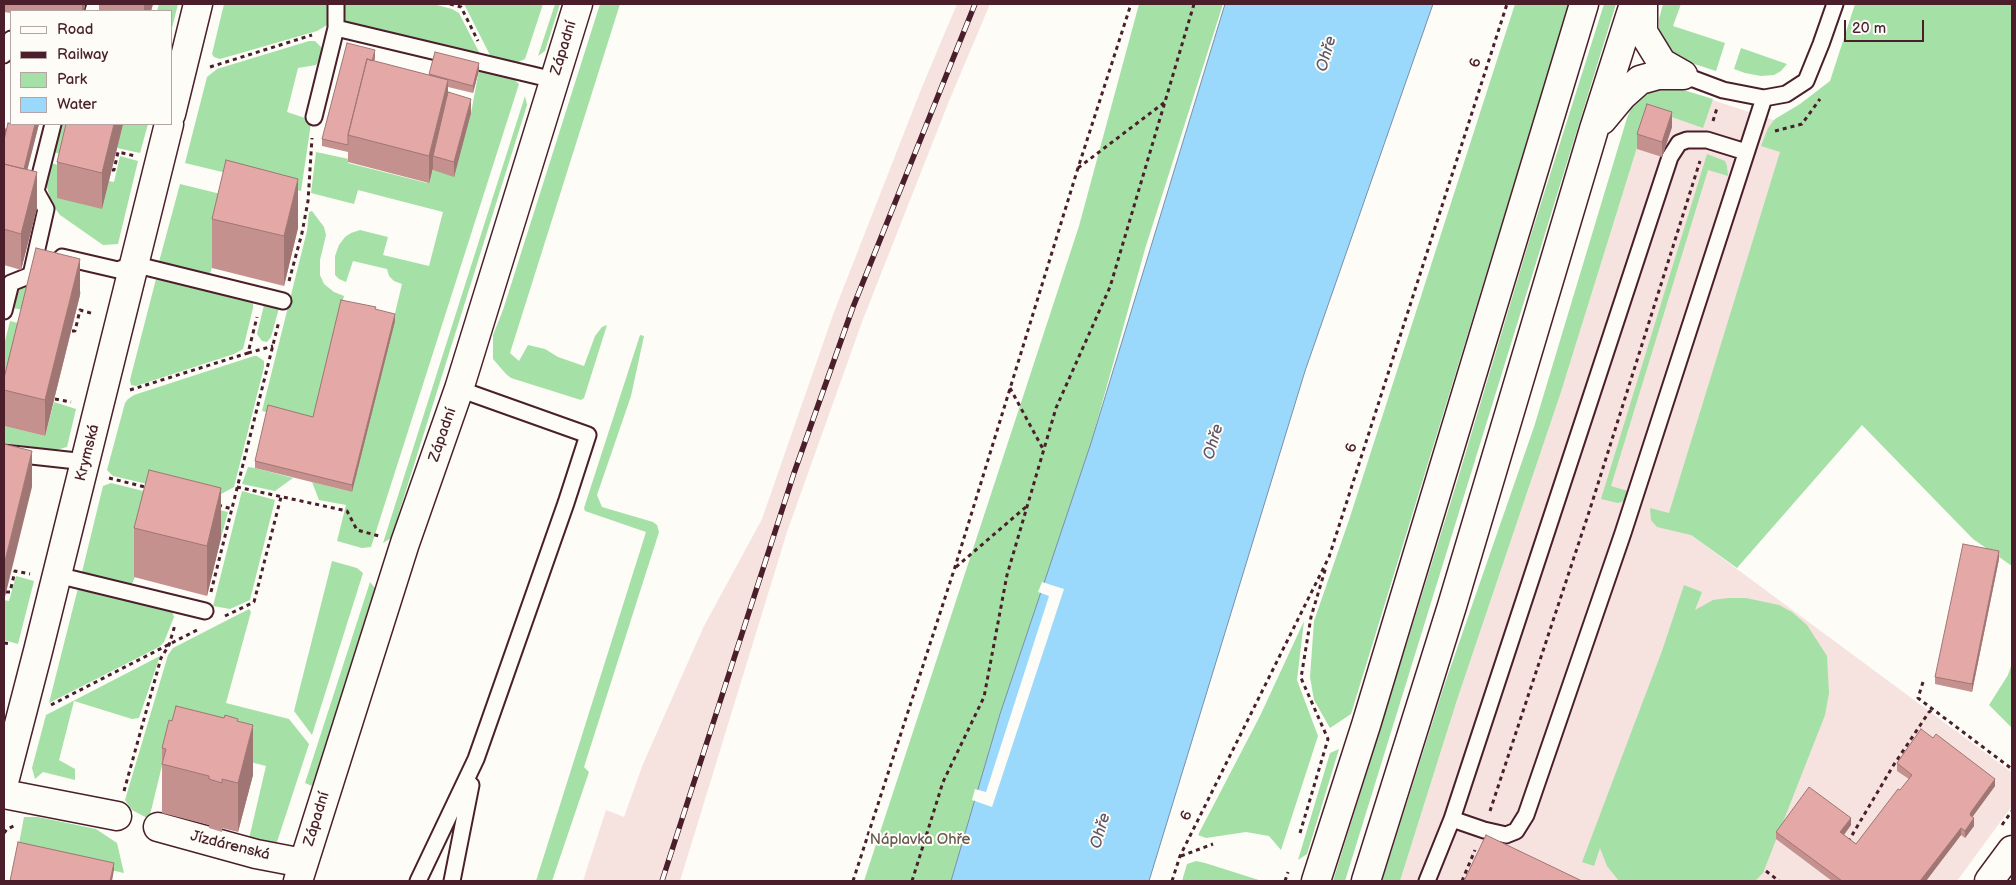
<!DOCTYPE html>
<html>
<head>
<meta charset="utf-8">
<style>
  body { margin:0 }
  #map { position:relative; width:2016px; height:885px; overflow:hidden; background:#fdfcf7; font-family:"Balsamiq Sans",sans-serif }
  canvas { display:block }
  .frame { position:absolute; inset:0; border:5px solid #4a1f2b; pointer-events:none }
  .legend { position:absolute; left:10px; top:10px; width:162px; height:115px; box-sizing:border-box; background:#fdfcf7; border:1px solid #b5a4a5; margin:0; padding:6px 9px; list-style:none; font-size:15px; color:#4a1f2b }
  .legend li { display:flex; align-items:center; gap:10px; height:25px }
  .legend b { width:25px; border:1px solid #b5a4a5 }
  .scale { position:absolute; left:1844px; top:20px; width:80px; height:22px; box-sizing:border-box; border:2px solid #4a1f2b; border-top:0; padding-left:6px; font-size:15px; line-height:18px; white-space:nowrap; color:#4a1f2b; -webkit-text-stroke:4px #fdfcf7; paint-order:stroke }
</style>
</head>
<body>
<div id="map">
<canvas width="2016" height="885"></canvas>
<div class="frame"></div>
<ul class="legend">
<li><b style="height:6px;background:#fdfcf7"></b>Road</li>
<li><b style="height:6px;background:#4a1f2b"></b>Railway</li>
<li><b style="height:14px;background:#a5e0a6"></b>Park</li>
<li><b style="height:14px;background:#9ad9fb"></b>Water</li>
</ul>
<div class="scale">20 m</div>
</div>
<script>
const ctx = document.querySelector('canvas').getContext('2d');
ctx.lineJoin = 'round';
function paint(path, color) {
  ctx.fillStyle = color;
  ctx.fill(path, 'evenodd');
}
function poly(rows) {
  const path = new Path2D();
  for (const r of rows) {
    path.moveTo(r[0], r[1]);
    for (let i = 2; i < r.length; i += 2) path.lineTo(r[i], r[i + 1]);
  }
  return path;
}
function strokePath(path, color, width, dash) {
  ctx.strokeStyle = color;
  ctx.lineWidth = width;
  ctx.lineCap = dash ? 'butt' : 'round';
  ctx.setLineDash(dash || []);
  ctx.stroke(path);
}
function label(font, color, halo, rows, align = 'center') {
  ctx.font = font + ' "Balsamiq Sans",sans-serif';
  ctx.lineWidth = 4;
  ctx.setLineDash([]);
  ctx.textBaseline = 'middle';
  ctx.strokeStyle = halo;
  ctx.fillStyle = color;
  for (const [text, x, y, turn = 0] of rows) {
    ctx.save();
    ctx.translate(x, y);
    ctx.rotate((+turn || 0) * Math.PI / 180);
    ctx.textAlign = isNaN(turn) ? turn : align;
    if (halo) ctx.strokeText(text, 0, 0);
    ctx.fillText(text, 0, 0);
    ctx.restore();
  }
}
const built = poly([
  [957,4,990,4,949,101,862,322,787,532,680,881,583,881,606,810,624,817,643,764,704,626,762,519,834,312,922,87],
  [1667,85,1825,137,1691,535,2010,771,2012,775,2012,806,1957,881,1400,881,1457,700,1561,392,1649,109]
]);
const green = poly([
  [159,4,178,4,171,32,171,11,157,11],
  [224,4,332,4,332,15,327,25,317,31,220,59,214,57,212,54],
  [346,4,433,4,452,9,459,13,480,54,339,20,343,8],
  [464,4,543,4,525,59,518,62,491,57],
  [555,4,560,4,545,51,538,56],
  [600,4,620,4,510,353,519,361,528,345,545,349,558,357,584,366,595,336,602,327,607,325,584,398,581,400,511,378,506,374,493,359,493,335,503,310],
  [1139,4,1223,4,1145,249,1091,443,1000,714,951,881,864,881,1079,226],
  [1515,4,1569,4,1351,714,1330,728,1314,700,1310,677,1314,621,1349,520],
  [1604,4,1616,4,1345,881,1333,881,1456,485,1530,238],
  [1663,4,1681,4,1673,26,1725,43,1716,71,1682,60,1670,52,1659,36,1659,19],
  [1855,4,2012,4,2012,566,1973,539,1862,425,1737,568,1691,535,1657,527,1651,520,1650,508,1669,513,1780,152,1761,146,1768,128,1775,119,1800,104,1830,81],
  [309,41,315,41,322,48,320,59,316,65,298,68,287,112,308,119,311,123,301,191,185,163,207,77,217,69],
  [1741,48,1787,64,1781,71,1774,75,1761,76,1745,73,1734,69],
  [479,70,510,76,519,84,371,547,362,548,337,541,346,505,319,500,312,482,352,492,402,284,394,281,389,276,387,269,353,261,346,282,339,279,335,275,335,256,339,245,345,237,351,233,360,230,388,237,383,255,429,266,443,212,358,190,354,204,311,193,316,152,349,159,348,163,427,183,433,170,471,113],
  [1667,85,1713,99,1703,128,1649,109,1561,392,1457,700,1400,881,1382,881,1443,689,1534,427,1627,118,1633,104,1642,93],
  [525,96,527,105,391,538,383,543],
  [59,124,76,124,68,155,52,152],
  [122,124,148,124,140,153,117,148],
  [1707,154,1725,161,1727,166,1728,176,1708,170,1611,486,1631,492,1625,501,1618,503,1601,499],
  [120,156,138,161,118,244,103,245,60,215,52,204,45,181,49,163,65,166,102,209,109,181,114,182],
  [180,184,298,213,212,268,209,276,159,262],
  [312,211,324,227,326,235,320,260,320,275,324,284,334,292,344,296,313,424,262,411,307,231,309,212],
  [156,279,253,302,253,308,243,349,234,354,136,386,131,385,130,380],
  [36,280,81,292,80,295,36,284,29,311,13,308,17,291],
  [264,305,279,308,271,337,267,342,262,341,257,334],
  [10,321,26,325,4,380,4,345],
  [640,335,644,336,631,396,597,495,602,507,653,522,657,525,659,532,584,767,589,772,552,881,536,881,646,532,585,511,584,508],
  [254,356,257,356,264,361,264,367,234,487,212,499,113,476,107,470,125,403,128,399,134,395],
  [54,402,76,409,67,447,56,450,4,443,4,426,45,436],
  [248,467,255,468,293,478,275,491,242,484],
  [111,483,228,512,221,538,135,577,131,586,82,572,103,486],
  [242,491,275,500,250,600,230,609,213,606],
  [332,561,357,568,363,573,312,735,294,711],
  [16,576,34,581,18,644,4,640,4,600,9,601],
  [370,582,375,588,312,786,305,783],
  [1684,585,1702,592,1695,610,1713,600,1728,598,1746,598,1779,605,1792,612,1807,625,1827,656,1829,693,1825,715,1763,873,1755,881,1619,881,1607,866,1600,848,1594,866,1582,862,1662,651],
  [78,588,172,611,174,617,164,642,159,647,49,703],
  [249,609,251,612,226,703,289,719,309,744,277,842,258,845,248,843,266,766,168,741,149,819,132,810,125,800,168,655,173,648],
  [1304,621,1297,680,1318,736,1281,850,1269,836,1246,832,1206,838,1198,835,1260,716],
  [160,656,139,718,132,719,74,701,59,760,75,769,75,780,43,772,35,779,32,768,46,715],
  [2012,663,2012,728,1989,705,2008,675],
  [1339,749,1307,854,1298,860,1330,753],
  [24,817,38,817,96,829,117,843,124,873,18,849],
  [1196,861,1205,863,1262,881,1182,881,1187,864]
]);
const water = poly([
  [1225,4,1433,4,1305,371,1149,881,951,881,1000,714,1091,443,1225,4]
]);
const pier = poly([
  [1042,582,1064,589,992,807,972,800,975,789,986,792,1049,596,1038,592]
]);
const path = poly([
  [450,4,461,7,478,41],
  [210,67,312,35],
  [1713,121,1717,108],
  [1775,131,1802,124,1820,99],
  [1078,168,1165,102],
  [112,170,114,170,118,152,135,156],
  [289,281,302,233,308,201,312,138],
  [72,331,75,331,80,310,94,314],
  [248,353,273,346],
  [1010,388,1043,449],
  [130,390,248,353,257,317],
  [55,399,71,402],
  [109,478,149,488],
  [237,487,347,511,357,530,379,536],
  [218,505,232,509],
  [956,567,1027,506],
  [6,592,10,592,15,571,30,574],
  [211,592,279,321],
  [225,616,254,602,281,497],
  [4,643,11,644],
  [1923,682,1918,698,2012,769],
  [51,705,197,630],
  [124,791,161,658,169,645,175,625],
  [1490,811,1590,509,1700,161],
  [2002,825,2012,811],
  [4,833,7,829,16,825],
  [1300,833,1328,739,1301,678,1311,617,1326,567],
  [1848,842,1893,766,1929,712,1934,709],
  [1181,856,1213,844],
  [1766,871,1779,881],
  [853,881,955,567,1078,168,1131,4],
  [912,881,943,782,984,697,1007,575,1056,408,1110,287,1194,4],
  [1172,881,1180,856,1329,557,1507,4],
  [1285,881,1288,872],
  [1462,881,1475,850]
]);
const lane = poly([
  [93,11,95,4],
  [336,28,554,80],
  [4,55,11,39],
  [1683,75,1723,90,1764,98,1786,94,1806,81,1821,44,1835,4],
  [314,117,336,28,336,4],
  [1746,152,1707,140,1687,140,1679,143,1670,157,1452,819,1484,830,1506,835,1516,831,1526,815,1623,533,1764,98],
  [62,257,118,270,133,264,283,301],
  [4,311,11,283,31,275,46,209,36,191,53,124],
  [4,453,86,462],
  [57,575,205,611],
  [418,881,476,759,566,503,588,435,459,389],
  [452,881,471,785],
  [1427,881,1452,819]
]);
const street = poly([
  [171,114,198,4],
  [4,782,38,651,169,124],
  [4,794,117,816],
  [158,827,256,854,303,863],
  [1989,881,2012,850]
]);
const secondary = poly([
  [298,881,405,543,459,389,578,4]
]);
const highway = poly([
  [1643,4,1643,32,1662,63,1683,75],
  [1602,120,1622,96,1640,80,1658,75,1683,75],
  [1316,881,1366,725,1584,4],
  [1366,881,1452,606,1594,129,1634,4]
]);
const rail = poly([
  [662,881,794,473,853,307,975,4]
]);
const wall = poly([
  [4,4,85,4,84,11,11,11,11,13,4,12],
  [99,4,153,4,151,11,99,11],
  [375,58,374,61,429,75,429,74,479,70,473,93,448,87,448,93,471,113,454,177,433,170,433,168,429,183,348,162,348,152,322,146,322,139],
  [13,124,39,124,27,169,37,208,21,270,4,265,4,129,6,129],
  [123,124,102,209,57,198,57,162],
  [1672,127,1662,157,1637,149,1637,134],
  [212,219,298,228,284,286,212,268],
  [80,295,45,436,4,426,4,378],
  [376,309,395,321,352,492,255,468,255,461,313,417],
  [134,528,221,538,207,596,134,577],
  [1999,559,1972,692,1935,684,1935,677],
  [238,722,253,775,238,832,222,828,222,832,209,828,209,825,162,813,162,748],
  [1897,763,1995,786,1972,817,1974,826,1965,838,1961,835,1926,881,1832,881,1776,839,1776,832,1851,825,1844,835,1856,844,1909,779,1897,771]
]);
const shadedWall = poly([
  [82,4,85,4,84,11,82,11],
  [144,4,153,4,151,11,144,11],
  [375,50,375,58,355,137],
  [479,63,479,70,473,93,473,86],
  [448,80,448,107,433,156,433,168,429,183,429,156],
  [471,99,471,113,454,177,454,162],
  [1672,112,1672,127,1662,157,1662,142],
  [35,124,39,124,19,203,19,189],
  [114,124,123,124,102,209,102,173],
  [37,172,37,208,21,270,21,234],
  [298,179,298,228,284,286,284,236],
  [80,259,80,295,45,436,45,400],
  [395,314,395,321,352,492,352,485],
  [32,451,32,487,4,601,4,565],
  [221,488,221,538,207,596,207,546],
  [1999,551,1999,559,1972,692,1972,684],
  [253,725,253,775,238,832,238,783],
  [1995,779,1995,786,1971,819,1970,815,1971,812],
  [1851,818,1851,825,1840,840,1840,832],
  [1974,818,1974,826,1965,838,1965,831],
  [1961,828,1961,835,1926,881,1920,881],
  [114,863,114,870,112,881,110,881]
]);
const building = poly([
  [347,43,375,50,372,61,367,59,348,135,348,145,322,139,347,43],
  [435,52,479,63,473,86,429,74,435,52],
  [367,59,448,80,429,156,348,135,367,59],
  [448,92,471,99,454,162,433,156,448,92],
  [1647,104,1672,112,1662,142,1637,134,1647,104],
  [8,123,13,124,35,124,24,169,4,164,4,140,8,123],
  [66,124,114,124,102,173,57,162,66,124],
  [4,129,6,129,4,140,4,129],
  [226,160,298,179,284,236,212,219,226,160],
  [4,164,37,172,21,234,4,229,4,164],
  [36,248,80,259,45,400,4,390,4,378,36,248],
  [341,300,376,307,375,309,395,314,352,485,255,461,268,405,313,417,341,300],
  [4,444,32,451,4,565,4,444],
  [149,470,221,488,207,546,134,528,149,470],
  [1963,544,1999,551,1972,684,1935,677,1963,544],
  [176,706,224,718,225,715,238,719,237,721,253,725,238,783,222,779,222,783,209,779,209,776,162,764,166,749,162,748,169,720,172,721,176,706],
  [1921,729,1933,738,1936,734,1995,779,1971,812,1970,815,1974,818,1965,831,1961,828,1920,881,1842,881,1776,832,1809,787,1851,818,1840,832,1856,844,1898,789,1900,790,1912,775,1897,763,1921,729],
  [1486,835,1582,881,1464,881,1486,835],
  [18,842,114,863,110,881,10,881,18,842]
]);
const streetNames = [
  ["Západní",564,48,-73],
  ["6",1476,63,-72],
  ["Západní",443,435,-71],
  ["6",1352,448,-72],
  ["Krymská",88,453,-76],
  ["6",1187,816,-63],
  ["Západní",317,819,-73],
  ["Jízdárenská",230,846,14]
];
const parkNames = [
  ["Náplavka Ohře",920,840]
];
const waterNames = [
  ["Ohře",1327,54,-74],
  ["Ohře",1214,442,-74],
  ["Ohře",1101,831,-74]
];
paint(built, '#f6e3df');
paint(green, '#a5e0a6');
paint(water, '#9ad9fb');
strokePath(water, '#7a8fa8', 1);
paint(pier, '#fdfcf7');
strokePath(lane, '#4a1f2b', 19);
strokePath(street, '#4a1f2b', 31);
strokePath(secondary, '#4a1f2b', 31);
strokePath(highway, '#4a1f2b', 31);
strokePath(path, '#4a1f2b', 3, [4, 4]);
strokePath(lane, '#fdfcf7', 15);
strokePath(street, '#fdfcf7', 28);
strokePath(secondary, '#fdfcf7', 28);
strokePath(highway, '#fdfcf7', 28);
strokePath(rail, '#4a1f2b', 5.5);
strokePath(rail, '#fdfcf7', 4, [11]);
paint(wall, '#c4918f');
paint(shadedWall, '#a07674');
paint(building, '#e4a9a6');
strokePath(building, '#a07674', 1);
label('15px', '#4a1f2b', '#fdfcf7', streetNames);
label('15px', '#655950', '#fdfcf7', parkNames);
label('italic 16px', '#625769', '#fdfcf7', waterNames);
</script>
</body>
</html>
